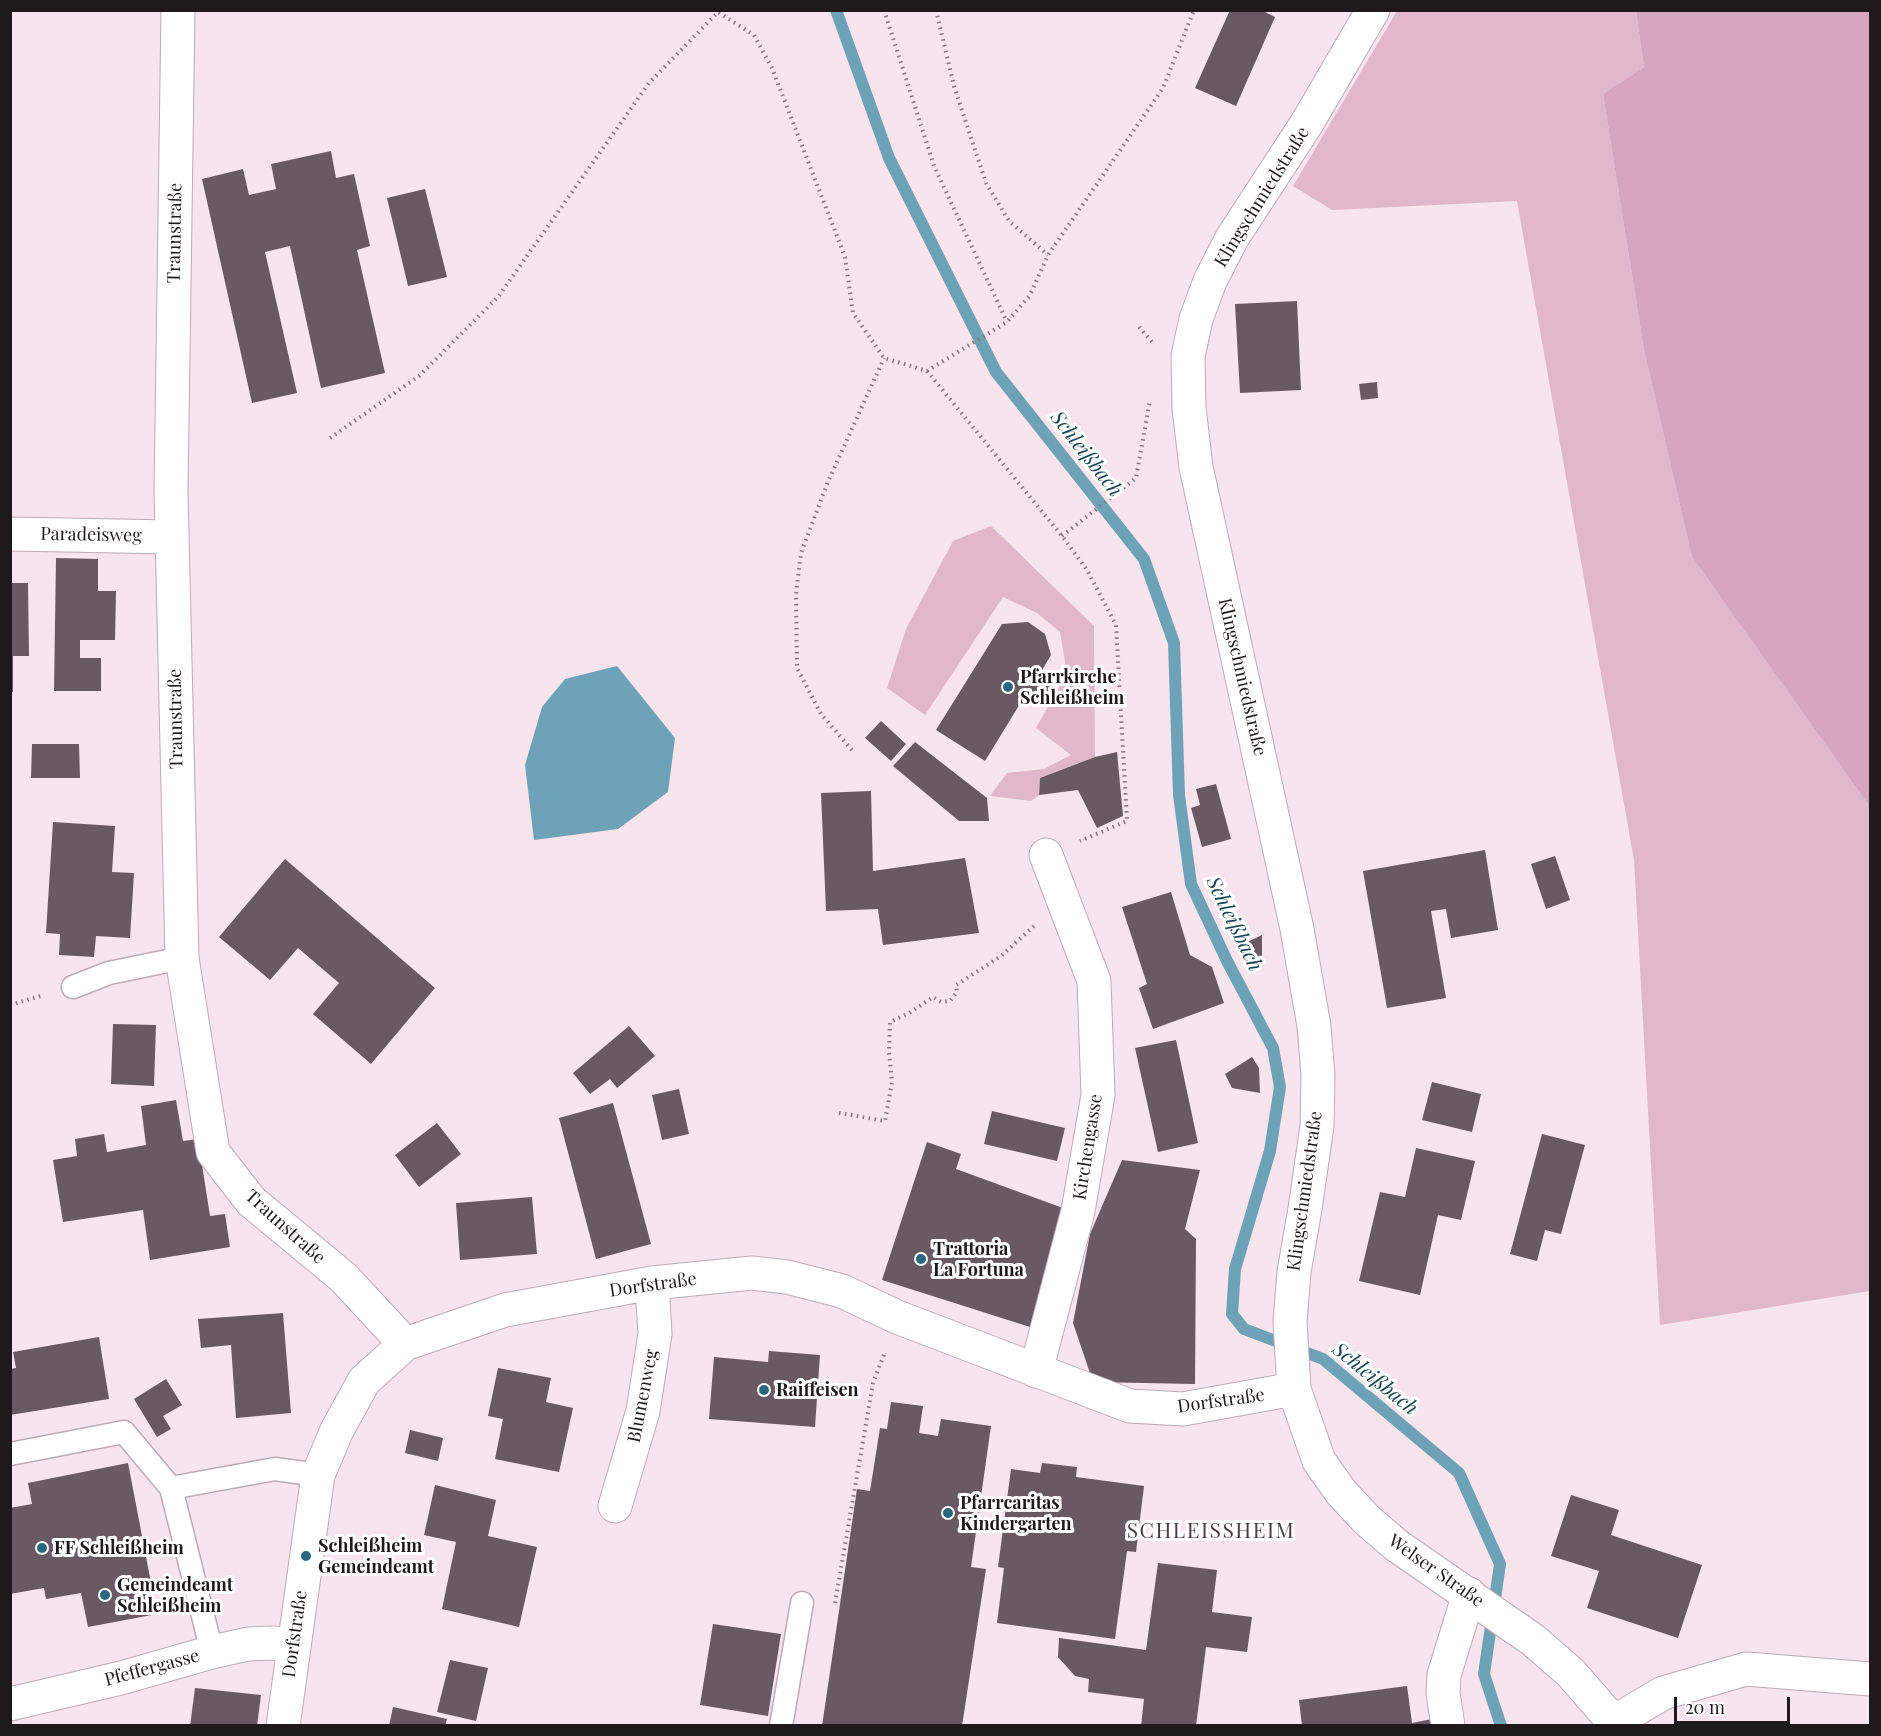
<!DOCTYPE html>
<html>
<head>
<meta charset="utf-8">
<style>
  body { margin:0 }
  #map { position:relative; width:1881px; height:1736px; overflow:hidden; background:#f7e4ed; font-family:"Playfair Display",serif }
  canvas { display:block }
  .frame { position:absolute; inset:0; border:12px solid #20191c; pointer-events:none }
  .scale { position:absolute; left:1674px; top:1697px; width:116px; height:27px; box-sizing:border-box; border:3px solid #20191c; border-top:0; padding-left:8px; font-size:18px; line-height:21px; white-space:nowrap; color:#20191c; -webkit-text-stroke:4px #fff; paint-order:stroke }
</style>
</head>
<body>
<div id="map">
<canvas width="1881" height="1736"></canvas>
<div class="frame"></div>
<div class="scale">20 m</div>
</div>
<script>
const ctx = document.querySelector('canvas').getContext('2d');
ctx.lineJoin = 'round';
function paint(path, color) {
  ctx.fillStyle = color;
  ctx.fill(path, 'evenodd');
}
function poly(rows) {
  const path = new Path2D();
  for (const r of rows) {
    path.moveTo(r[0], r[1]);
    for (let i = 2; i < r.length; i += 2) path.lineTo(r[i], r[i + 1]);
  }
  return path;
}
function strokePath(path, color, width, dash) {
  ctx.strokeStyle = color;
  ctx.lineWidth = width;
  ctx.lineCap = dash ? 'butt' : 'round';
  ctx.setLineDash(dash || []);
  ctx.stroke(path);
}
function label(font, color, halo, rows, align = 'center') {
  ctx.font = font + ' "Playfair Display",serif';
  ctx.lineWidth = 6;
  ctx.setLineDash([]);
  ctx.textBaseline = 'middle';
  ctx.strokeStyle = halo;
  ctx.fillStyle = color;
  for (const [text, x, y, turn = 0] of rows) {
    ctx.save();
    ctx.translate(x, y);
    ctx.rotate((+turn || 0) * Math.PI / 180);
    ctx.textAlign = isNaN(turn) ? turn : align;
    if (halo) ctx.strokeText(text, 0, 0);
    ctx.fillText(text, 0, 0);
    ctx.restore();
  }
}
const green = poly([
  [1397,11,1636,11,1644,67,1603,94,1644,350,1692,557,1870,807,1870,1291,1660,1325,1634,860,1517,201,1332,210,1293,186],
  [991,526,1094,626,1095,757,1040,778,1039,795,1031,801,990,796,1007,773,1044,769,1071,755,1036,728,1067,673,1060,632,1037,613,1003,597,925,715,887,688,906,629,953,541]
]);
const forest = poly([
  [1636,11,1870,11,1870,807,1692,557,1644,350,1603,94,1644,67]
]);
const water = poly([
  [617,666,675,738,668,792,618,829,534,840,525,765,542,707,565,679]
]);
const stream = poly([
  [836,10,889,158,996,372,1144,559,1174,643,1179,795,1191,884,1227,961,1273,1048,1280,1087,1270,1151,1235,1269,1232,1314,1244,1329,1323,1359,1459,1473,1500,1564,1484,1674,1501,1726]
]);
const building = poly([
  [1230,10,1261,10,1275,17,1236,106,1195,88],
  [331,151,336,178,354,174,370,246,357,250,385,373,321,388,290,246,265,252,297,393,252,403,202,179,243,169,249,195,276,189,271,164],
  [425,189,447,277,408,286,387,198],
  [1297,301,1301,390,1240,393,1235,304],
  [1377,382,1378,398,1361,400,1359,384],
  [56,558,98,559,98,591,116,591,115,640,80,640,80,658,101,658,101,691,54,691],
  [10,583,28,583,29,656,13,656,13,692,10,692],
  [1028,622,1045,634,1051,655,1042,670,1057,679,1042,704,1026,694,985,761,936,730,1002,624],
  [881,721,906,744,891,761,865,738],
  [915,742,987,798,989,821,959,821,893,766],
  [32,744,79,744,80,778,31,778],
  [1117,752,1123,816,1097,828,1078,790,1039,795,1040,778,1095,757],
  [1216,784,1231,839,1202,847,1191,808,1200,805,1196,789],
  [871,791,873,871,965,858,979,933,883,945,878,909,826,911,821,793],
  [53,822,115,826,112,872,134,873,130,938,96,936,94,957,59,955,60,934,46,933],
  [1485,850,1498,930,1451,938,1446,909,1431,911,1446,998,1387,1008,1363,871],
  [1555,856,1570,900,1546,909,1531,864],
  [285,859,435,988,371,1064,313,1014,339,983,298,948,270,980,219,937],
  [1171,892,1190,955,1212,967,1224,1003,1153,1029,1139,988,1147,984,1122,907],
  [1262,935,1262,963,1252,970,1243,944],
  [113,1024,156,1025,154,1086,111,1084],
  [629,1026,655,1056,617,1088,610,1079,590,1094,573,1073],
  [1176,1040,1198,1143,1158,1152,1135,1048],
  [1252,1057,1259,1068,1260,1093,1232,1088,1225,1074],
  [1432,1082,1481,1094,1472,1132,1422,1120],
  [679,1089,689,1134,662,1140,652,1095],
  [176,1100,183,1141,198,1139,210,1216,225,1214,230,1247,150,1260,143,1210,63,1222,53,1160,77,1156,75,1139,104,1134,107,1152,146,1145,141,1106],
  [613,1103,651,1244,596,1259,559,1118],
  [992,1111,1065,1128,1057,1161,984,1144],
  [437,1123,461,1154,419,1187,395,1155],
  [1542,1134,1585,1145,1561,1234,1545,1230,1537,1261,1510,1254],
  [927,1142,961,1154,956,1169,1063,1208,1030,1327,882,1280],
  [1416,1148,1475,1161,1461,1220,1438,1215,1420,1295,1359,1281,1380,1192,1405,1197],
  [1122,1160,1200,1170,1185,1229,1196,1239,1195,1384,1093,1382,1073,1323,1090,1234],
  [532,1197,537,1254,460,1260,456,1203],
  [283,1313,291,1413,236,1418,231,1345,201,1348,198,1319],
  [99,1337,109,1399,10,1415,10,1369,16,1368,13,1352],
  [769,1351,820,1355,815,1427,709,1419,714,1357,768,1362],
  [498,1368,551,1378,546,1402,573,1408,559,1472,495,1459,503,1419,488,1416],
  [166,1379,182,1405,163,1416,171,1429,157,1437,134,1399],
  [891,1402,923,1406,919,1433,938,1436,941,1419,991,1426,971,1567,986,1569,962,1726,822,1726,857,1489,870,1491,880,1428,887,1429],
  [410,1430,443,1438,438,1461,405,1453],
  [128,1463,157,1614,88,1627,81,1593,46,1599,44,1588,10,1594,10,1508,32,1504,28,1483],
  [1042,1463,1077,1467,1076,1477,1144,1486,1136,1552,1127,1551,1115,1639,997,1623,1004,1568,998,1567,1011,1469,1040,1473],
  [435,1485,496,1500,488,1536,537,1547,519,1627,442,1609,456,1542,424,1535],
  [1571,1495,1619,1510,1611,1535,1702,1565,1678,1638,1587,1608,1599,1571,1551,1556],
  [1158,1563,1217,1570,1212,1612,1252,1617,1247,1652,1206,1647,1196,1726,1141,1726,1144,1699,1088,1692,1089,1679,1075,1676,1058,1657,1059,1638,1146,1650],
  [713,1624,781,1634,768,1716,700,1705],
  [450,1660,488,1668,476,1721,437,1712],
  [1407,1686,1412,1723,1432,1719,1435,1726,1302,1726,1299,1700],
  [195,1688,261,1695,257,1726,190,1726],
  [393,1707,447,1719,445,1726,389,1726]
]);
const path = poly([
  [884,10,934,166,1007,322],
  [936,10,954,86,986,183,1009,221,1048,255],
  [1139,327,1153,343],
  [927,371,1062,536,1087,570,1116,625,1127,821,1080,841],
  [330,438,419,376,498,297,649,83,718,12,754,35,772,68,845,257,853,313,884,358,927,371,1007,322,1030,295,1048,255,1163,88,1194,10],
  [1062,536,1136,478,1150,400],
  [852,750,821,714,797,668,796,594,801,553,827,484,884,358],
  [10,1005,44,995],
  [839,1113,885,1121,892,1082,889,1052,890,1022,909,1013,933,997,941,1002,950,1001,957,992,956,985,1001,956,1035,925],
  [835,1603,873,1383,885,1352]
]);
const lane = poly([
  [73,987,109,973,182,958],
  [10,1454,124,1432,171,1488],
  [212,1652,171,1488,275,1469,318,1475],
  [781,1726,802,1603]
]);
const street = poly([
  [178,10,171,491,182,958,213,1152,251,1201,344,1278,405,1344],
  [10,534,172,537],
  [1036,1371,1078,1211,1098,1095,1094,981,1046,855],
  [615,1506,643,1411,655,1334,652,1283],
  [10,1704,121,1678,212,1652,248,1644,272,1643,294,1645],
  [1614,1722,1663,1693,1746,1669,1870,1679],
  [283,1726,318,1475,337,1430,364,1381,405,1344,505,1310,652,1283,752,1273,787,1277,842,1291,897,1317,1130,1406,1183,1409,1294,1389],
  [1448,1726,1443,1693,1444,1675,1469,1594]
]);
const secondary = poly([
  [1373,10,1307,123,1232,238,1210,281,1196,319,1188,356,1189,408,1196,467,1297,929,1314,1026,1318,1075,1317,1126,1305,1209,1294,1272,1290,1322,1294,1389,1319,1461,1341,1492,1367,1520,1396,1545,1533,1640,1571,1673,1617,1726]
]);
const markers = [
  [1008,687,6,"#28677d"],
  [921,1259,6,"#28677d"],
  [764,1390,6,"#28677d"],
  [948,1513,6,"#28677d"],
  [42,1548,6,"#28677d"],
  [306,1556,6,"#28677d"],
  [105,1595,6,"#28677d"]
];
const streetNames = [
  ["Klingschmiedstraße",1262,197,-58],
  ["Traunstraße",175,233,-89],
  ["Paradeisweg",91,535,1],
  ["Klingschmiedstraße",1242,677,77],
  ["Traunstraße",176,719,-91],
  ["Kirchengasse",1088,1147,-81],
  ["Klingschmiedstraße",1305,1191,-82],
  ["Traunstraße",285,1227,42],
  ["Dorfstraße",653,1285,-8],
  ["Blumenweg",643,1396,-79],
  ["Dorfstraße",1221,1401,-8],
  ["Welser Straße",1436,1571,35],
  ["Dorfstraße",295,1634,-82],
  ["Pfeffergasse",152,1668,-15]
];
const poiNames = [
  ["Pfarrkirche",1020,677],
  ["Schleißheim",1020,698],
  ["Trattoria",933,1249],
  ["La Fortuna",933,1270],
  ["Raiffeisen",776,1390],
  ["Pfarrcaritas",960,1503],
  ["Kindergarten",960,1524],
  ["Schleißheim",318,1546],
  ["Gemeindeamt",318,1567],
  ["FF Schleißheim",54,1548],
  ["Gemeindeamt",117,1585],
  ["Schleißheim",117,1606]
];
const waterNames = [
  ["Schleißbach",1086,454,52],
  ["Schleißbach",1234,924,64],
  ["Schleißbach",1375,1379,39]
];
const quarterNames = [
  ["SCHLEISSHEIM",1211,1531]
];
paint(green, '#e0b7cb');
paint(forest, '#d5a6bd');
paint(water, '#6ea3b7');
strokePath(stream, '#6ea3b7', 12);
paint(building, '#695961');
strokePath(lane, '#beabb4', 25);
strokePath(street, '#beabb4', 35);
strokePath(secondary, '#beabb4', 35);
strokePath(path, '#84777d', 4, [1.5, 4.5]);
strokePath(lane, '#fff', 22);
strokePath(street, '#fff', 33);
strokePath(secondary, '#fff', 33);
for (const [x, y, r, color] of markers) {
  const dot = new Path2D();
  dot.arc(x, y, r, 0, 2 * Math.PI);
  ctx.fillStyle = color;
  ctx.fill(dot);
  strokePath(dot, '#fff', 2);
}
label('18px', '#20191c', '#fff', streetNames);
label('bold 18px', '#20191c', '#fff', poiNames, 'left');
label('italic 20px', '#174555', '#fff', waterNames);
ctx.letterSpacing = '1.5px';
label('21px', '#4c3d45', '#fff', quarterNames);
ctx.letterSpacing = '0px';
</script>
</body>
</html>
